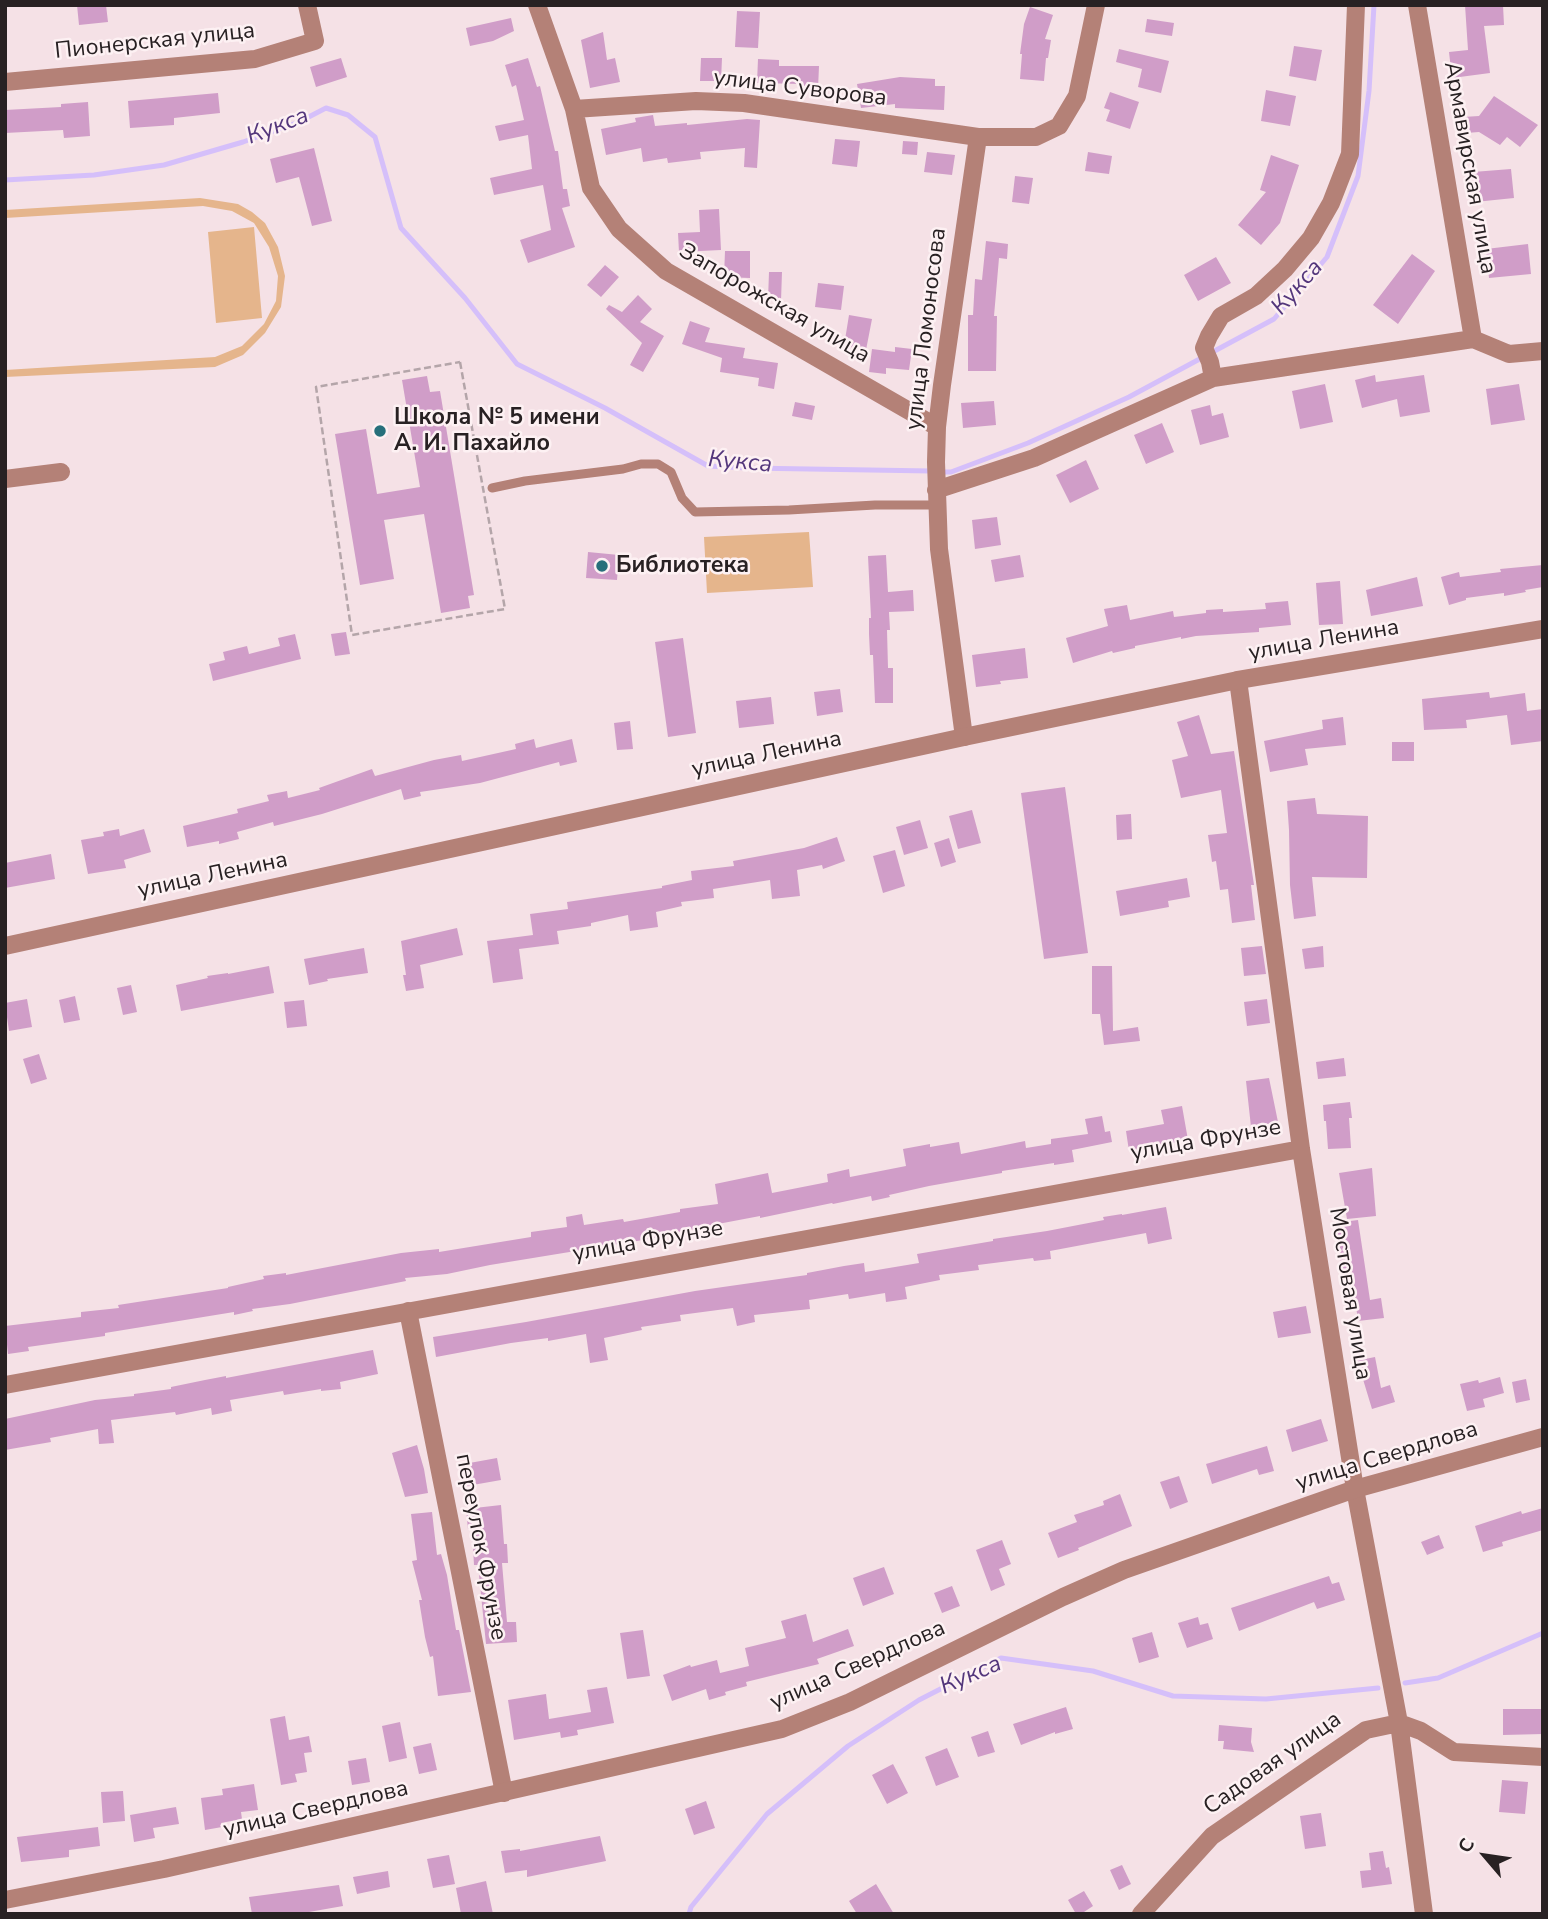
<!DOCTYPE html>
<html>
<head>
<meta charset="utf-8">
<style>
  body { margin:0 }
  #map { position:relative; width:1548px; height:1919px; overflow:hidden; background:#f5e1e6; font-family:"Nunito Sans",sans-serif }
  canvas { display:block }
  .frame { position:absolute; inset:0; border:7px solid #282123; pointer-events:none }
  .north { position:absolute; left:1450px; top:1821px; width:70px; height:70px; -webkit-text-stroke:5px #fdf1f3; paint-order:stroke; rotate:299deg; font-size:19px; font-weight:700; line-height:28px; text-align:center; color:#282123 }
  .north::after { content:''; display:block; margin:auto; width:24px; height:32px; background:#282123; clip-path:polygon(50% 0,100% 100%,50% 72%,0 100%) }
</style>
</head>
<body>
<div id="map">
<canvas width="1548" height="1919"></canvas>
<div class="frame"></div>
<div class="north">С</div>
</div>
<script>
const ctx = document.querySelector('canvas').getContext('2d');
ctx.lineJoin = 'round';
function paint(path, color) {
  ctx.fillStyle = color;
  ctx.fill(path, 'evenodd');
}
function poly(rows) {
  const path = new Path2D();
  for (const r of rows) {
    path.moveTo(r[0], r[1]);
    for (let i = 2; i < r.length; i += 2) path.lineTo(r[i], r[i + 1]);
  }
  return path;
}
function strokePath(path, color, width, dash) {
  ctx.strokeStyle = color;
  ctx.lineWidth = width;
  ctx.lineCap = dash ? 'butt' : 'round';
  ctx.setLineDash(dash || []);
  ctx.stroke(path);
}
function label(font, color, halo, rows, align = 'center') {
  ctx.font = font + ' "Nunito Sans",sans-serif';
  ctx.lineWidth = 5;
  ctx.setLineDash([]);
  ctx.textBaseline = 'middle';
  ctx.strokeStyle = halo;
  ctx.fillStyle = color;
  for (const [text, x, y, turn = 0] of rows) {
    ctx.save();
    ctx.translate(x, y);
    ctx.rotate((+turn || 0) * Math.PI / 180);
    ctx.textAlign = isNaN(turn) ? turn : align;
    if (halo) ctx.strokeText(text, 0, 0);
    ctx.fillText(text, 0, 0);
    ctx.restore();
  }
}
const green = poly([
  [200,198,238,204,252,212,265,223,278,247,285,276,281,307,265,333,243,355,215,367,5,377,5,370,215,357,242,346,264,324,276,301,278,276,269,247,254,223,232,211,203,206,5,218,5,210],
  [254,227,262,318,216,323,208,232],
  [809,532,813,587,707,593,704,537]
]);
const stream = poly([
  [5,180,94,175,164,165,243,142,299,122,326,108,348,115,375,137,401,228,465,298,517,364,605,408,708,466,748,468,931,471],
  [941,472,951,472,1028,443,1129,397,1274,319,1327,257,1358,176,1369,91,1374,5],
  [1405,1683,1438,1678,1543,1633],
  [689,1914,691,1907,767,1814,848,1746,919,1700,1001,1658,1093,1671,1173,1696,1266,1699,1378,1688]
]);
const building = poly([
  [77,5,106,5,108,22,79,25],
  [1465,5,1503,5,1504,25,1484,26,1490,73,1452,78,1449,52,1468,50],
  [1030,7,1053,15,1045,39,1051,40,1048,58,1046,58,1044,81,1020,79,1022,54,1020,54,1024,24],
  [737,11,760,12,758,48,735,47],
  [511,18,514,31,493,41,470,46,466,28],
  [1147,19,1174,23,1172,36,1145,32],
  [603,32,607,60,615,58,620,82,590,88,581,40],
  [1294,46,1322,50,1316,81,1289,76],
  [1119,49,1169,61,1161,93,1138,87,1142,69,1116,62],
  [341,58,347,77,316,87,310,67],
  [528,58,537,87,540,86,555,151,558,151,563,189,567,189,570,206,562,208,575,247,528,263,520,240,551,230,543,185,494,195,490,178,532,169,528,135,499,141,495,126,524,120,516,85,512,87,505,65],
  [701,58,722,58,721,81,700,81],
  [758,59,779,60,779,66,819,66,818,89,802,89,802,84,757,83],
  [900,77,935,79,935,86,945,86,944,110,895,108,895,104,861,108,857,84],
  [1266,90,1296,96,1290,126,1261,121],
  [1110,92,1139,102,1130,129,1106,121,1110,110,1104,108],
  [218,93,220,113,174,118,174,125,130,128,128,101],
  [1494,96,1538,125,1520,147,1507,137,1500,145,1479,132,1466,133,1463,117,1479,116],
  [88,102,90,136,64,138,63,130,5,133,5,110,61,107,61,104],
  [653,115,655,126,687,123,687,125,747,119,760,120,757,168,744,167,745,148,700,152,701,159,668,163,667,158,643,162,641,148,606,155,601,129,636,122,635,118],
  [835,139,860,141,857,167,832,164],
  [903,141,918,142,917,155,902,154],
  [314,148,332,221,312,226,299,177,276,183,270,159],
  [927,152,955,155,952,175,924,172],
  [1088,152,1112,156,1109,174,1085,171],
  [1271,155,1299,165,1280,223,1261,245,1238,225,1266,192,1260,190],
  [1511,169,1514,198,1475,202,1473,172],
  [1015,176,1033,178,1029,204,1012,202],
  [719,209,721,250,679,252,678,233,700,232,699,210],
  [986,241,1008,244,1007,259,999,258,994,316,997,316,996,371,968,371,968,315,973,315,975,279,982,280],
  [1528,244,1531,274,1489,278,1486,249],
  [725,251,750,251,750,278,724,277],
  [1412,254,1435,271,1398,324,1373,305],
  [1216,257,1231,283,1198,301,1184,275],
  [605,265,619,277,601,297,587,285],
  [769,272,782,272,781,301,768,300],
  [818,283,844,286,841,310,815,307],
  [638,295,652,309,640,322,664,336,643,372,630,365,642,343,606,309,609,305,622,312],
  [849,315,872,319,866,350,844,346],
  [690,321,710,328,705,342,745,348,743,358,778,363,774,389,758,386,759,378,720,372,722,358,682,344],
  [895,347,912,349,909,370,886,368,886,374,869,372,872,349,895,352],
  [1375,375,1376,382,1424,375,1430,412,1400,417,1397,399,1362,408,1355,380],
  [427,376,430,392,440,391,474,595,468,596,470,608,441,613,424,514,384,520,394,579,360,585,335,434,366,429,377,494,420,487,402,380],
  [1325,384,1333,422,1300,429,1292,391],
  [1519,384,1525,420,1491,425,1486,389],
  [994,401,996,425,963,428,961,403],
  [795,402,815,406,812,420,792,416],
  [1210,405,1212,416,1223,413,1229,437,1200,445,1191,410],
  [1162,423,1174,452,1146,464,1134,435],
  [1086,460,1099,489,1070,503,1056,475],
  [997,517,1001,545,975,549,972,520],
  [588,552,619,555,617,580,586,578],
  [886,555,888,592,913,590,914,611,889,612,890,630,887,630,888,668,893,668,893,703,875,703,873,655,870,655,869,634,869,618,871,618,868,556],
  [1020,555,1024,577,995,582,991,560],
  [1543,565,1543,587,1525,590,1526,592,1504,596,1504,593,1466,598,1466,600,1449,605,1441,577,1459,572,1460,577,1501,572,1500,569],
  [1417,577,1423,606,1371,616,1366,590],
  [1340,581,1343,624,1319,625,1316,583],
  [1288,601,1291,625,1259,628,1259,632,1196,636,1181,639,1181,637,1135,646,1135,648,1113,653,1112,651,1073,663,1066,638,1108,626,1104,609,1127,605,1130,620,1173,611,1174,617,1206,613,1206,610,1223,609,1223,612,1266,609,1265,603],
  [346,632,350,654,335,656,331,634],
  [295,634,301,659,213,681,209,664,225,660,223,652,247,646,249,654,280,646,278,638],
  [683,638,696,733,668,737,655,642],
  [1025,648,1028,678,1000,681,1001,684,976,687,972,655],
  [840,689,843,712,817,716,814,692],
  [1489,692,1490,698,1525,693,1527,711,1543,709,1543,741,1511,745,1507,715,1466,720,1467,728,1424,730,1422,699],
  [771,697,774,724,739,728,736,701],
  [1199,715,1211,754,1234,751,1254,885,1251,885,1255,920,1232,923,1228,889,1220,890,1216,861,1212,862,1208,835,1227,833,1221,790,1181,798,1172,760,1188,756,1177,722],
  [1343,717,1346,745,1305,749,1308,765,1270,772,1264,741,1323,729,1322,720],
  [630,721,633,749,617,750,614,723],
  [534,739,536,748,572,739,577,762,560,766,559,762,480,783,420,792,421,796,404,800,401,789,322,814,274,826,273,822,237,832,239,839,219,844,219,841,187,847,183,826,238,813,237,809,269,801,267,795,287,791,288,798,320,790,319,788,372,769,375,776,434,760,461,755,462,761,516,749,515,744],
  [1392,742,1414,742,1414,761,1392,761],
  [1065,787,1088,953,1044,959,1021,793],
  [1315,798,1317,814,1368,816,1367,878,1312,877,1316,916,1294,919,1290,885,1289,830,1287,801],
  [972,810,981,843,958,849,949,816],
  [1131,814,1132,839,1117,840,1116,815],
  [920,820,928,848,904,855,896,827],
  [119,829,120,836,144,829,151,852,124,860,126,868,88,874,81,840,104,836,103,832],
  [837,837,845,861,823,869,822,865,797,870,800,896,772,899,770,880,713,889,714,898,681,902,682,906,656,912,658,927,630,931,628,915,591,923,591,926,557,931,559,944,519,949,523,979,493,983,487,941,533,935,530,914,568,909,567,902,662,888,662,886,692,880,691,871,734,866,733,861,804,848],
  [949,838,956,862,941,867,934,843],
  [895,850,905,886,883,893,873,856],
  [51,854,55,879,5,888,5,863],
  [1187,878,1190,897,1168,901,1169,907,1120,916,1116,891],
  [457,928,463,955,420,965,424,988,406,991,403,975,406,975,401,941],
  [1262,946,1266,974,1244,976,1241,948],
  [1323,946,1324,967,1305,969,1302,949],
  [364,948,368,973,327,979,328,981,309,985,304,959],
  [269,966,274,993,181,1011,176,985,208,978,207,976,228,973,228,974],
  [1092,966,1112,966,1113,1031,1138,1027,1140,1041,1104,1045,1100,1014,1092,1014],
  [131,985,137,1012,123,1015,117,988],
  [75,996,80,1020,64,1023,59,1000],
  [27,999,32,1027,9,1031,5,1003],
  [1267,999,1270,1023,1247,1026,1244,1002],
  [304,1000,307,1026,287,1028,284,1002],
  [39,1054,47,1079,31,1084,23,1059],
  [1344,1058,1346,1076,1318,1079,1316,1062],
  [1269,1078,1278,1122,1251,1127,1246,1081],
  [1350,1102,1352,1118,1349,1118,1351,1148,1328,1149,1326,1121,1324,1121,1323,1105],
  [1182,1106,1188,1140,1129,1151,1126,1131,1164,1124,1161,1110],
  [1102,1116,1105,1132,1110,1131,1112,1142,1072,1150,1074,1162,1054,1165,1054,1163,1002,1171,1002,1173,929,1186,889,1195,890,1197,872,1201,871,1196,833,1204,832,1203,760,1218,760,1216,702,1227,702,1228,665,1234,666,1236,643,1240,490,1265,447,1274,405,1278,406,1281,290,1304,252,1309,253,1311,234,1315,234,1312,105,1333,105,1336,28,1347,29,1351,8,1354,5,1326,81,1317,81,1312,119,1308,118,1305,228,1288,228,1287,264,1279,263,1276,286,1273,286,1275,401,1253,439,1249,439,1252,531,1237,531,1232,567,1227,566,1217,582,1214,584,1225,623,1219,624,1222,680,1212,680,1209,718,1204,715,1184,768,1173,772,1193,828,1182,827,1174,849,1169,850,1177,906,1166,903,1149,930,1144,930,1147,959,1142,961,1154,1025,1141,1026,1148,1051,1144,1051,1139,1088,1134,1085,1119],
  [1372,1168,1376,1216,1347,1219,1339,1173],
  [1166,1207,1172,1239,1148,1244,1146,1233,1050,1251,1051,1259,1034,1261,1033,1258,978,1265,979,1270,939,1275,940,1280,905,1287,907,1299,886,1302,885,1293,849,1299,848,1294,809,1300,810,1309,754,1315,755,1322,737,1326,733,1308,680,1315,681,1321,641,1327,642,1330,604,1338,608,1360,590,1363,586,1334,548,1341,548,1338,511,1343,436,1357,433,1337,526,1322,695,1291,807,1275,807,1273,844,1266,864,1263,865,1272,919,1263,917,1254,993,1241,993,1239,1047,1231,1104,1220,1103,1217,1122,1214,1122,1215],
  [1358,1220,1370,1300,1381,1298,1384,1318,1358,1321,1353,1283,1344,1284,1335,1223],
  [1306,1306,1311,1333,1278,1338,1273,1312],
  [373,1350,378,1374,340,1382,341,1389,321,1391,321,1389,284,1395,283,1391,230,1400,232,1411,212,1415,211,1408,176,1415,175,1412,111,1420,114,1443,99,1444,98,1429,50,1438,51,1442,5,1450,5,1419,95,1400,134,1396,134,1394,171,1389,171,1387,205,1380,226,1376,226,1378],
  [1375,1357,1381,1388,1390,1385,1395,1402,1372,1409,1362,1376,1358,1377,1355,1361],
  [1500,1377,1504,1393,1483,1399,1485,1407,1467,1411,1460,1384,1478,1380,1479,1383],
  [1526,1379,1530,1400,1516,1403,1512,1382],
  [1321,1419,1328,1441,1292,1452,1286,1430],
  [417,1445,424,1469,428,1493,405,1497,392,1453],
  [1267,1446,1274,1471,1259,1475,1257,1469,1212,1484,1206,1464],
  [497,1458,501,1480,467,1486,464,1464],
  [1179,1476,1188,1502,1170,1509,1160,1482],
  [1120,1494,1132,1526,1078,1548,1079,1550,1058,1558,1048,1533,1077,1522,1074,1515,1104,1505,1103,1501],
  [501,1505,504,1544,507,1544,508,1563,502,1563,507,1622,516,1622,517,1642,486,1644,478,1565,474,1565,472,1529,468,1529,466,1509],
  [1543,1508,1543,1530,1502,1542,1503,1546,1483,1552,1475,1526,1521,1511,1522,1514],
  [432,1512,437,1555,441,1554,447,1575,456,1630,459,1630,471,1692,438,1696,433,1656,430,1657,425,1637,419,1600,422,1600,412,1561,417,1560,411,1514],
  [1439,1535,1444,1548,1427,1555,1421,1542],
  [1002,1540,1011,1564,999,1569,1005,1585,991,1591,976,1550],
  [884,1567,894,1594,863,1606,853,1578],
  [1329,1576,1332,1584,1339,1582,1345,1600,1317,1609,1314,1602,1239,1631,1231,1608],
  [952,1586,960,1606,942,1613,934,1593],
  [806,1614,813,1642,848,1629,854,1646,817,1659,819,1664,746,1682,747,1686,725,1692,726,1695,709,1700,706,1689,672,1701,663,1675,690,1665,691,1667,717,1660,720,1673,749,1666,745,1648,786,1638,781,1621],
  [1198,1617,1200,1625,1208,1623,1213,1639,1187,1648,1178,1623],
  [643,1630,650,1676,627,1679,620,1633],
  [1152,1632,1159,1657,1139,1663,1132,1638],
  [607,1687,614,1723,577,1730,578,1735,561,1738,560,1732,514,1740,508,1700,546,1694,549,1719,591,1712,587,1690],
  [1066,1707,1073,1729,1055,1734,1055,1732,1021,1745,1013,1724],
  [1503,1709,1543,1709,1543,1734,1503,1735],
  [285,1716,289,1740,309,1736,312,1752,304,1753,307,1772,295,1774,297,1782,281,1785,270,1719],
  [400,1722,407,1758,389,1762,382,1726],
  [1219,1725,1252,1728,1251,1742,1254,1752,1223,1749,1224,1741,1218,1741],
  [988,1731,995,1752,978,1757,971,1737],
  [431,1743,437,1770,419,1774,413,1747],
  [947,1748,959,1777,936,1786,925,1757],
  [366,1758,370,1782,352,1785,348,1761],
  [893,1764,908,1793,887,1804,872,1775],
  [1502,1780,1528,1782,1525,1814,1499,1812],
  [254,1784,258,1810,241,1812,242,1819,221,1823,222,1827,205,1830,201,1798,223,1795,222,1789],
  [123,1791,125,1821,103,1823,101,1792],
  [706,1801,715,1828,694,1835,685,1809],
  [176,1807,179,1824,153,1828,155,1838,134,1842,130,1815],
  [1321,1813,1326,1846,1305,1849,1300,1816],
  [98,1827,100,1846,69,1850,69,1857,21,1862,17,1837],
  [600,1836,606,1861,527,1877,527,1870,505,1873,501,1851,520,1849,520,1851],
  [1383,1851,1386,1868,1389,1867,1392,1884,1362,1888,1360,1871,1371,1870,1369,1853],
  [449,1855,455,1884,433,1888,427,1859],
  [1122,1865,1131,1884,1119,1890,1110,1870],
  [388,1871,390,1887,357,1894,353,1877],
  [486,1881,493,1914,461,1914,456,1888],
  [876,1884,894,1914,857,1914,849,1901],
  [339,1885,343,1906,309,1912,309,1914,252,1914,249,1897],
  [1084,1891,1093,1906,1081,1914,1076,1914,1068,1900]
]);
const path = poly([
  [460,362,505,609,352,635,316,387,460,362]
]);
const service = poly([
  [492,488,525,481,623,469,641,464,658,464,671,472,682,498,695,512,789,510,875,505,937,505]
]);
const minor = poly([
  [537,5,574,109,591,188,619,229,666,271,937,427],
  [1417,5,1473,339],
  [5,82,255,59,315,41,307,5],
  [574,109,696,101,744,103,978,137,1036,137,1059,126,1077,96,1096,5],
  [1213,378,1210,362,1204,348,1209,336,1221,316,1256,296,1285,269,1311,238,1331,203,1350,154,1356,5],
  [5,479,61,472],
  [936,490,1034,458,1213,378,1473,339,1509,354,1543,351],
  [1238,680,1301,1149,1355,1489,1399,1723,1424,1914],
  [964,737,939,549,936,462,937,427,942,385,978,137],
  [408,1311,504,1793],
  [5,1385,1301,1149],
  [1141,1914,1212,1836,1366,1730,1399,1723,1421,1731,1454,1752,1543,1757]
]);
const tertiary = poly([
  [5,946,964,737,1238,680,1543,629],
  [5,1900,164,1869,782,1729,850,1702,1063,1597,1124,1570,1355,1489,1543,1437]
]);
const markers = [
  [380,431,7,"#276f7b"],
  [602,566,7,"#276f7b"]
];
const streetNames = [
  ["Пионерская улица",155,42,-6],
  ["улица Суворова",800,89,7],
  ["Армавирская улица",1469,168,80],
  ["Запорожская улица",774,304,30],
  ["улица Ломоносова",927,329,-83],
  ["улица Ленина",1324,641,-10],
  ["улица Ленина",767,755,-12],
  ["улица Ленина",213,876,-12],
  ["улица Фрунзе",1206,1141,-10],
  ["улица Фрунзе",648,1242,-10],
  ["Мостовая улица",1349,1294,81],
  ["улица Свердлова",1387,1457,-17],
  ["переулок Фрунзе",480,1547,79],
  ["улица Свердлова",858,1666,-24],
  ["Садовая улица",1273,1764,-35],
  ["улица Свердлова",316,1810,-13]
];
const poiNames = [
  ["Школа № 5 имени",394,418],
  ["А. И. Пахайло",394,444],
  ["Библиотека",616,566]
];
const waterNames = [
  ["Кукса",278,127,-21],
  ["Кукса",1298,288,-49],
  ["Кукса",740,463,5],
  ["Кукса",971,1676,-23]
];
paint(green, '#e5b58c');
strokePath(stream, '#d5bffa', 5);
paint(building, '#d09dc8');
strokePath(path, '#b4a5a9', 2.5, [7, 3.5]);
strokePath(service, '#b48177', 9);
strokePath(minor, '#b48177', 18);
strokePath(tertiary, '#b48177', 18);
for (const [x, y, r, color] of markers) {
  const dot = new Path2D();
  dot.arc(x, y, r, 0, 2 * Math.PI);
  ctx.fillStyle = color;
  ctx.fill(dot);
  strokePath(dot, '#fdf1f3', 2.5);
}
label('23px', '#282123', '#fdf1f3', streetNames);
label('bold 23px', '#282123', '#fdf1f3', poiNames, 'left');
label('italic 24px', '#54377c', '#fdf1f3', waterNames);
</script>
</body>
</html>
